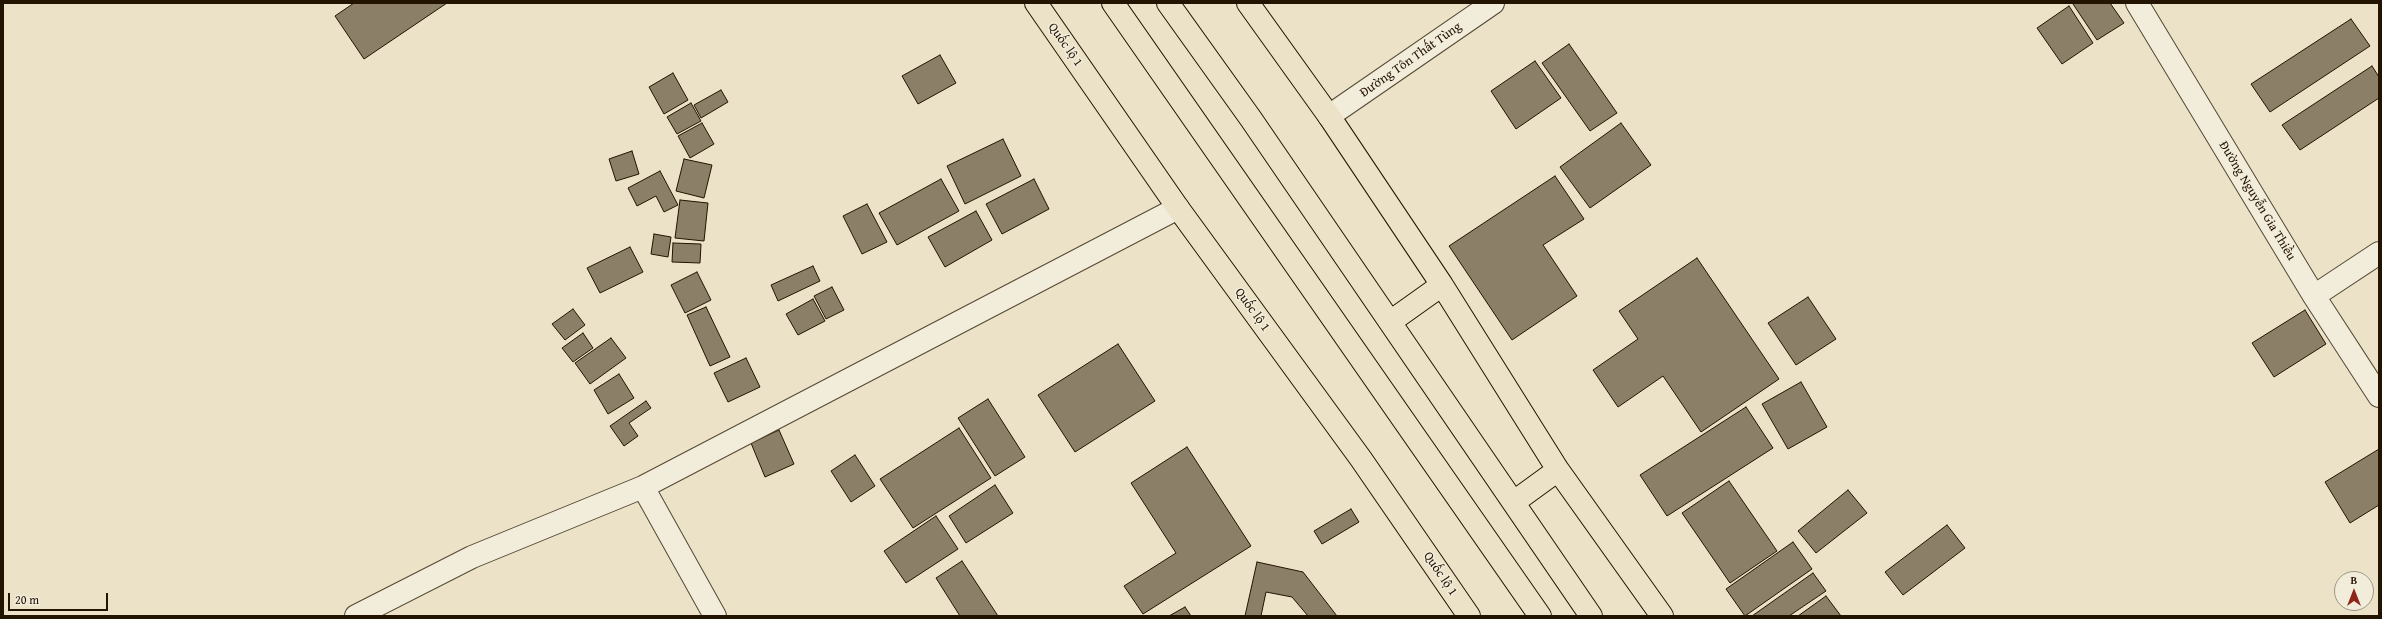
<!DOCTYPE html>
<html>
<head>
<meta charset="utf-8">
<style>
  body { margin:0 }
  #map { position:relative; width:2382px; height:619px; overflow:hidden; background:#ebe2c7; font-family:"Gentium Book Plus",serif }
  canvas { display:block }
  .frame { position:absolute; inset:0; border:4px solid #231301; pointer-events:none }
  .north { position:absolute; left:2334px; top:571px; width:40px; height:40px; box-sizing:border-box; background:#f2ecdb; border:1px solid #9f9584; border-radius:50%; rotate:0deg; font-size:11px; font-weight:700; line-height:16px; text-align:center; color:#231301 }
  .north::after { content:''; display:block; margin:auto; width:14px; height:18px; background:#8f2418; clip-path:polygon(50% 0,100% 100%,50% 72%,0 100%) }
  .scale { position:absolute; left:8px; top:593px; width:100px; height:18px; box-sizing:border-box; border:2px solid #231301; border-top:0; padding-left:5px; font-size:12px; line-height:14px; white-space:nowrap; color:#231301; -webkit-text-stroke:3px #f2ecdb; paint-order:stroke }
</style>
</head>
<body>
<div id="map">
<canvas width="2382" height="619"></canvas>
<div class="frame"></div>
<div class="north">B</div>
<div class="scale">20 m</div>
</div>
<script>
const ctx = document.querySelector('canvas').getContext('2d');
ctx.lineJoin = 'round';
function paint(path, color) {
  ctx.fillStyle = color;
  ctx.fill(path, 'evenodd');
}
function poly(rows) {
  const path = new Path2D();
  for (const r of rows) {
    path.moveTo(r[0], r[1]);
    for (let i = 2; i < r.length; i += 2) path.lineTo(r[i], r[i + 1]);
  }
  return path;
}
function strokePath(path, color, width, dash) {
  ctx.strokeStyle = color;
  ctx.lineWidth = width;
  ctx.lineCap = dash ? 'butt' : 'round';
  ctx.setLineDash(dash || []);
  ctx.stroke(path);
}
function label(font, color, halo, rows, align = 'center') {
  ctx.font = font + ' "Gentium Book Plus",serif';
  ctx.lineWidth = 3;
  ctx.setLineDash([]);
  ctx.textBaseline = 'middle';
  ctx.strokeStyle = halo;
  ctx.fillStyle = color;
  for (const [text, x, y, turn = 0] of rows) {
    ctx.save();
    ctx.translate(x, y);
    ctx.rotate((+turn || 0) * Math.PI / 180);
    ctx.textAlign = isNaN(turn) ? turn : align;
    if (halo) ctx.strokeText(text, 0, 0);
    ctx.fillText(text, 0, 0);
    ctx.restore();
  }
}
const building = poly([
  [354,3,447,3,364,59,335,16,354,3],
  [2075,3,2110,3,2124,23,2097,40,2073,4,2075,3],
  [2069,6,2093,43,2062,64,2037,28,2069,6],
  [2351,19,2370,46,2270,112,2251,84,2351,19],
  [1569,44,1617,113,1590,131,1542,63,1569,44],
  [940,55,956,83,918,104,902,76,940,55],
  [1535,61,1561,98,1516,129,1491,91,1535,61],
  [2372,66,2379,77,2379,98,2300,150,2282,125,2372,66],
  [673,73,688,100,664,114,649,87,673,73],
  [721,90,728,102,701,118,694,105,721,90],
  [691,103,701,121,677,134,667,117,691,103],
  [702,123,714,144,690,158,678,136,702,123],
  [1621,123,1651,165,1590,208,1560,167,1621,123],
  [1003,139,1021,176,965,204,947,166,1003,139],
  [632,151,639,174,616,181,609,159,632,151],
  [684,159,712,165,704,198,676,191,684,159],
  [660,171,678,205,664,212,656,196,637,206,628,188,660,171],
  [1555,176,1584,219,1543,245,1577,296,1512,340,1449,246,1555,176],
  [941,179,959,211,897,245,879,213,941,179],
  [1034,179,1049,209,1002,234,986,204,1034,179],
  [680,200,708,203,704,241,675,238,680,200],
  [867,204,887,242,862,254,843,216,867,204],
  [976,211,992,240,945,267,928,237,976,211],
  [654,234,671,237,668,257,651,254,654,234],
  [673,243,701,244,700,263,672,262,673,243],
  [630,247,643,272,600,293,587,268,630,247],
  [1697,258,1779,379,1701,432,1663,376,1618,407,1593,370,1638,339,1619,311,1697,258],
  [813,266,820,281,778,301,771,285,813,266],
  [697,272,711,300,685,313,671,285,697,272],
  [832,287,844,310,826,319,814,296,832,287],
  [1808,297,1836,339,1796,365,1768,323,1808,297],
  [813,299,825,321,798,335,786,314,813,299],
  [706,307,730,357,710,366,687,315,706,307],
  [573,309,585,325,565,340,552,324,573,309],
  [2305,310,2326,344,2274,377,2252,343,2305,310],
  [583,333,593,348,573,362,562,348,583,333],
  [611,338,626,358,590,384,575,363,611,338],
  [1118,344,1155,401,1075,452,1038,395,1118,344],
  [746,358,760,387,728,402,714,373,746,358],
  [619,374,634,398,608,414,594,390,619,374],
  [1801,382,1827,427,1788,449,1762,404,1801,382],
  [988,399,1025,457,995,476,958,418,988,399],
  [646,401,651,408,629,423,638,436,624,446,610,426,646,401],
  [1746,407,1773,448,1667,516,1640,475,1746,407],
  [959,428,991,478,913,528,880,479,959,428],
  [779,430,794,464,765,477,751,443,779,430],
  [1187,447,1251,546,1143,614,1124,586,1176,553,1131,483,1187,447],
  [2379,449,2379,505,2350,523,2325,482,2379,449],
  [855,455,875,486,851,502,831,471,855,455],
  [1729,481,1777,551,1730,583,1682,513,1729,481],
  [995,485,1013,513,966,543,949,516,995,485],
  [1848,490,1867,513,1816,553,1798,531,1848,490],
  [1351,509,1359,522,1322,544,1314,531,1351,509],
  [936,516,958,549,906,583,884,551,936,516],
  [1947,525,1965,548,1903,595,1885,572,1947,525],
  [1793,542,1812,569,1745,616,1726,589,1793,542],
  [962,561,998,616,960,616,936,578,962,561],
  [1257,562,1303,572,1337,616,1308,616,1292,597,1266,592,1261,616,1245,616,1257,562],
  [1813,573,1826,591,1789,616,1752,616,1813,573],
  [1826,596,1841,616,1798,616,1826,596],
  [1185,607,1191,616,1169,616,1185,607]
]);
const minor = poly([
  [2137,3,2314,296,2379,396],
  [1329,116,1493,3],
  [2314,296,2379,253],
  [643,487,715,616],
  [356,616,472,557,643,487,1178,208]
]);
const trunk = poly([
  [1036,3,1178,208,1361,459,1469,616],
  [1113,3,1540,616],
  [1168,3,1251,119,1591,616],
  [1248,3,1329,116,1442,285,1558,470,1662,616],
  [1390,322,1442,285],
  [1514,502,1558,470]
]);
const streetNames = [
  ["Quốc lộ 1",1065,45,55],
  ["Đường Tôn Thất Tùng",1411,60,-35],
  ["Đường Nguyễn Gia Thiều",2257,201,59],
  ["Quốc lộ 1",1252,310,54],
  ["Quốc lộ 1",1440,574,56]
];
paint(building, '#8b7f68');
strokePath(building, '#231301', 1);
strokePath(minor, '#554732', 24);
strokePath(trunk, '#231301', 24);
strokePath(minor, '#f2ecdb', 22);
strokePath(trunk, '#ebe2c7', 22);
label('13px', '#231301', '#f2ecdb', streetNames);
</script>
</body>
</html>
